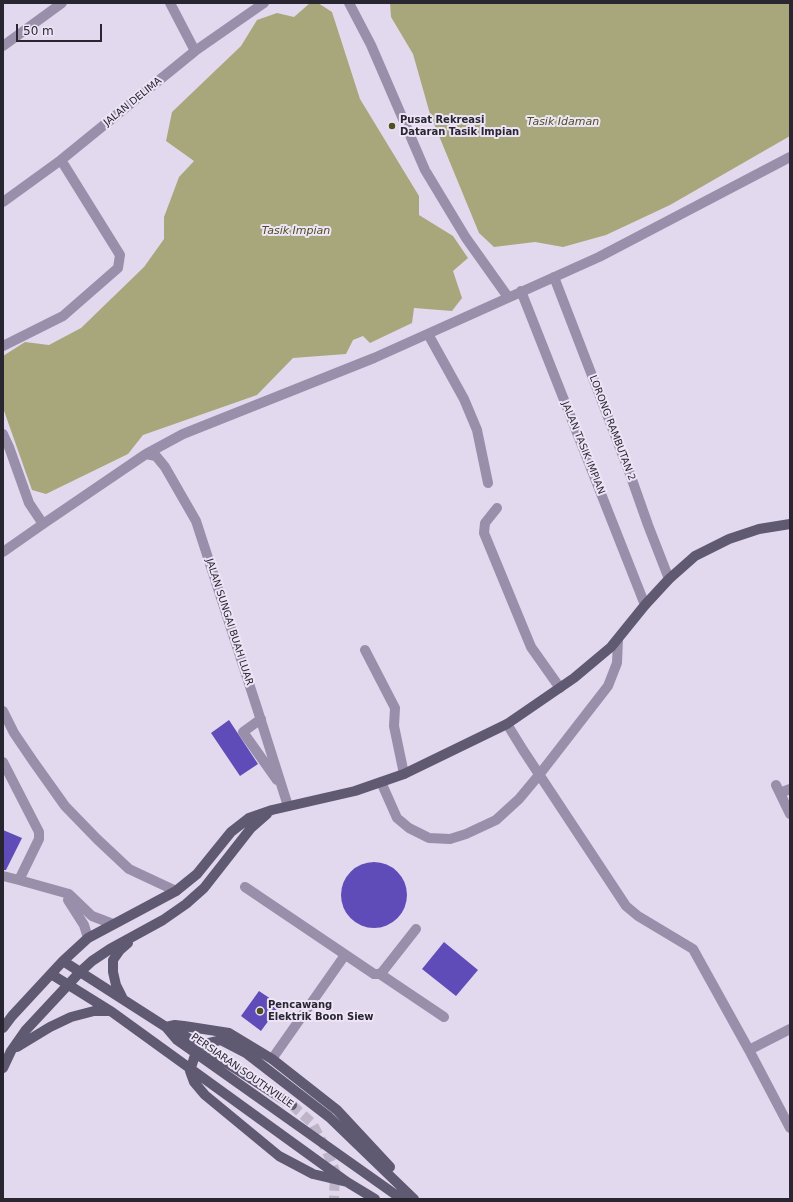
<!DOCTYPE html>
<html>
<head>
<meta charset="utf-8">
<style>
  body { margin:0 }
  #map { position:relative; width:793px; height:1202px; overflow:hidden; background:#e3d9ee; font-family:"DejaVu Sans",sans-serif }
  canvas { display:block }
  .frame { position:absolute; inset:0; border:4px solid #292632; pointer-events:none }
  .scale { position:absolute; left:16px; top:24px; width:86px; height:18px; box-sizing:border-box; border:2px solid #292632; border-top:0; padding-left:5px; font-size:12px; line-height:14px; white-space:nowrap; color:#292632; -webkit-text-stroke:3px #ede5f6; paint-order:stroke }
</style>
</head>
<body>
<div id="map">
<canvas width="793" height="1202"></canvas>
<div class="frame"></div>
<div class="scale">50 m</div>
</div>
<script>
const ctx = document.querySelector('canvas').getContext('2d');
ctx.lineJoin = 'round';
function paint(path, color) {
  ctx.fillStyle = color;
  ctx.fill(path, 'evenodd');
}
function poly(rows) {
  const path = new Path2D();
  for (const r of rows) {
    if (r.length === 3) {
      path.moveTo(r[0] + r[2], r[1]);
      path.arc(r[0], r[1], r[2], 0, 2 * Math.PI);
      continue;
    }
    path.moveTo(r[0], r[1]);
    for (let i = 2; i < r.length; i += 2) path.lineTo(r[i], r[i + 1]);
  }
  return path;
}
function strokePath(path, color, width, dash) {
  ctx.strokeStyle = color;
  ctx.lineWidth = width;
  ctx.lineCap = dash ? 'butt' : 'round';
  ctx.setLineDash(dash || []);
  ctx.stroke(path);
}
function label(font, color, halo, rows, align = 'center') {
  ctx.font = font + ' "DejaVu Sans",sans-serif';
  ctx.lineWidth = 4;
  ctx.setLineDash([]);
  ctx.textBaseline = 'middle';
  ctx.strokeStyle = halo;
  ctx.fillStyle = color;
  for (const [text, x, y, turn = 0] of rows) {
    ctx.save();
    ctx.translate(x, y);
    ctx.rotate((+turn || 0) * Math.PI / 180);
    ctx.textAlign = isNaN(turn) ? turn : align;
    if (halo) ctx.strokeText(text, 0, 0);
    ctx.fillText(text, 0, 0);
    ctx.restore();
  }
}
const water = poly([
  [310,3,318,3,332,12,360,99,419,196,419,215,453,236,468,258,453,271,462,298,452,311,414,308,412,323,370,343,363,336,353,340,346,354,293,358,257,395,143,435,128,454,46,494,32,490,3,408,3,356,25,342,49,345,81,328,144,267,164,239,164,217,179,177,194,161,166,141,172,112,241,46,257,20,277,13,294,17],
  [390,3,790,3,790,136,670,205,606,235,563,247,535,242,494,247,479,233,430,114,413,54,391,17]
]);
const building = poly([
  [229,720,258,764,240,776,211,733],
  [3,830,22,838,6,870,3,870],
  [374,895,33],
  [444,942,478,970,456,996,422,969],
  [259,991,280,1005,261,1031,241,1016]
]);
const majorTunnel = poly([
  [292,1105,312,1123,326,1149,335,1171,334,1199]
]);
const minor = poly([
  [170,3,195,51],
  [349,3,371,45,425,170,466,238,508,297],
  [3,46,62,3],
  [3,202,61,160,195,51,264,3],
  [554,277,630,474,648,525,669,579],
  [521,291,645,605],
  [428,334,464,399,477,430,488,483],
  [3,346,63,316,118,268,120,255,61,160],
  [3,434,9,447,29,503,43,524],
  [146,454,156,456,165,467,196,521,257,708,288,806],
  [497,508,485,523,484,533,531,647,560,688],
  [3,552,43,524,146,454,183,434,374,358,599,257,790,157],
  [365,650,395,708,394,726,404,774],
  [3,711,14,733,33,761,65,806,97,839,129,869,176,891],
  [261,719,243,732,277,780],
  [507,724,523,750,626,906,638,916,693,949,749,1050,790,1128],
  [3,762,39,832,39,839,19,880,69,894,92,916,113,924],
  [381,782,397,818,409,828,429,838,450,839,466,834,496,820,519,799,539,775,608,686,617,663,618,639],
  [776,785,790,814],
  [780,793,790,789],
  [3,876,19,880],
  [245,887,374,974,380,974,383,971,416,929],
  [68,900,84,925,88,938],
  [380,974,444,1017],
  [749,1050,790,1029],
  [272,1059,345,955]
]);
const major = poly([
  [63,961,166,1027,177,1040,396,1195,407,1199],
  [51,974,112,1012,347,1182,375,1199],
  [122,997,116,985,113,972,113,960,120,950,128,943],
  [166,1027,175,1025,184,1026,229,1033,272,1059,337,1110,390,1167],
  [3,1028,12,1016,63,961,88,938,176,891,197,874,231,832,249,818,272,810,355,791,404,774,507,724,574,678,611,647,645,605,669,579,695,556,729,539,759,529,790,524],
  [170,1029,182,1034,292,1105],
  [17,1047,50,1027,71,1017,94,1011,110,1011],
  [3,1068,11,1051,25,1031,80,972,92,961,110,949,163,920,186,904,204,888,251,828,267,814],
  [347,1182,313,1174,279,1156,205,1095,194,1082,190,1071,195,1055,208,1043,221,1040,246,1053,329,1117,414,1199]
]);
const markers = [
  [392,126,4,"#4f4f20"],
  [260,1011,4,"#4f4f20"]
];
const streetNames = [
  ["JALAN DELIMA",133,102,-39],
  ["LORONG RAMBUTAN 2",612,428,69],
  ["JALAN TASIK IMPIAN",583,448,68],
  ["JALAN SUNGAI BUAH LUAR",229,622,72],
  ["PERSIARAN SOUTHVILLE",242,1071,35]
];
const poiNames = [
  ["Pusat Rekreasi",400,120],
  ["Dataran Tasik Impian",400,132],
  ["Pencawang",268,1005],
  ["Elektrik Boon Siew",268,1017]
];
const waterNames = [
  ["Tasik Idaman",563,122],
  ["Tasik Impian",296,231]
];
paint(water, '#a8a77b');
paint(building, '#5f4cb9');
strokePath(majorTunnel, '#beb5c8', 10, [10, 5]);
strokePath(minor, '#998fab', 10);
strokePath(major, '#605972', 10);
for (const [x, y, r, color] of markers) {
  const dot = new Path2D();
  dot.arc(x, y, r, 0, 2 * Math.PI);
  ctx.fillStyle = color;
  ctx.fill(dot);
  strokePath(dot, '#ede5f6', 1.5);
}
label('10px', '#292632', '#ede5f6', streetNames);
label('bold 10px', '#292632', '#ede5f6', poiNames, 'left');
label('italic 11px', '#4f4f20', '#ede5f6', waterNames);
</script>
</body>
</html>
